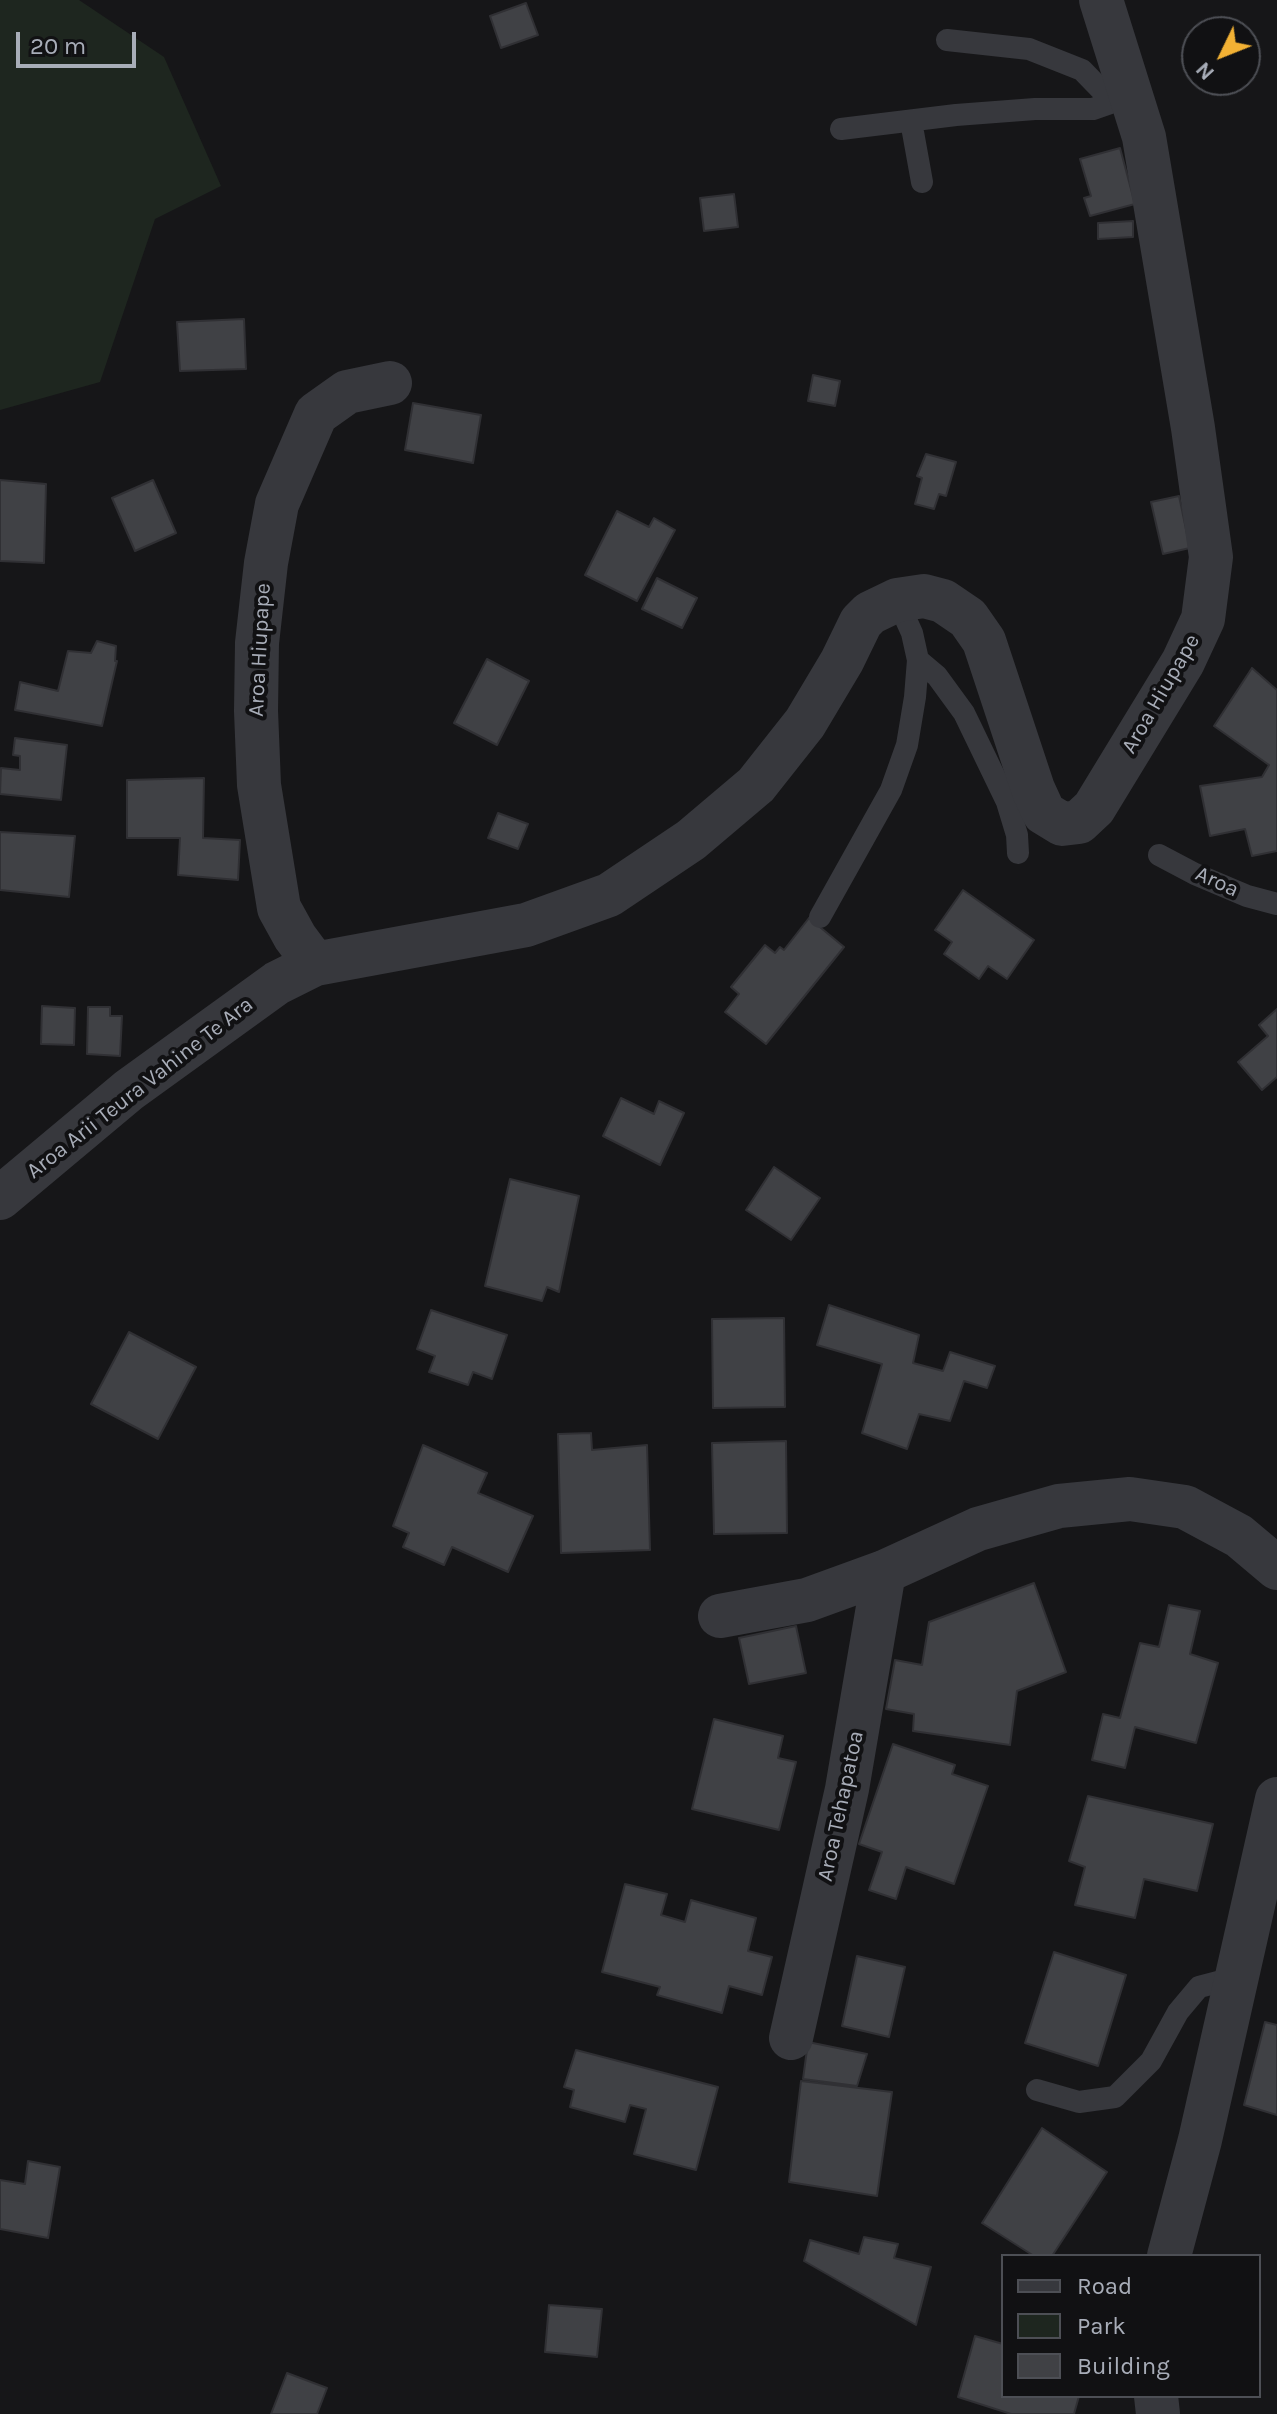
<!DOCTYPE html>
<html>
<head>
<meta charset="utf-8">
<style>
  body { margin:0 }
  #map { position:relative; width:1277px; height:2414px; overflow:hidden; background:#161618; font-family:Karla,sans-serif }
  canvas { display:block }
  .legend { position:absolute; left:1001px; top:2254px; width:260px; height:144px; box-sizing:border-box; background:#111113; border:2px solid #4d4f55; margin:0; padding:10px 14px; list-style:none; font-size:24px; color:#a8adb8 }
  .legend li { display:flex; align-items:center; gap:16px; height:40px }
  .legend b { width:40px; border:2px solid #4d4f55 }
  .north { position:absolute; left:1181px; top:16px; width:80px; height:80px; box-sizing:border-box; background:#111113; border:2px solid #4d4f55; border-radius:50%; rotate:227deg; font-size:22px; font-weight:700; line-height:32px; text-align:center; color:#a8adb8 }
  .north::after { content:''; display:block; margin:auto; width:28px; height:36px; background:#f2b134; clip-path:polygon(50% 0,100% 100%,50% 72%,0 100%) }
  .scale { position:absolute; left:16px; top:32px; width:120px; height:36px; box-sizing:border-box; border:4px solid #a8adb8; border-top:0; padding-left:10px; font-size:24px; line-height:28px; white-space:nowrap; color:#a8adb8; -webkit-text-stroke:6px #111113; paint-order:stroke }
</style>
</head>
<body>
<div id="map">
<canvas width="1277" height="2414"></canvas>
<ul class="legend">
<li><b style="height:10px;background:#37383d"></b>Road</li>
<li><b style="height:22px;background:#1e261f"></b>Park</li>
<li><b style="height:22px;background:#404145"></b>Building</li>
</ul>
<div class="north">N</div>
<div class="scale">20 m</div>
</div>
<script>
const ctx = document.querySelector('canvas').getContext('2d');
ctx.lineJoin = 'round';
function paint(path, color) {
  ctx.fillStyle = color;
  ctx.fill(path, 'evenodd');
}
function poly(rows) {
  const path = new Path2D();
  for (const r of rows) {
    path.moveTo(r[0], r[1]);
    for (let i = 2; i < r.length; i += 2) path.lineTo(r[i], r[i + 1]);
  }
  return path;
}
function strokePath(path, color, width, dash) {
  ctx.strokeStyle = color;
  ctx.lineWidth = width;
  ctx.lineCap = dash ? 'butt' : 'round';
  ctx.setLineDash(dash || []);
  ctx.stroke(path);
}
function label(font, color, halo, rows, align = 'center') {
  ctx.font = font + ' Karla,sans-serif';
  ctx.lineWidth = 8;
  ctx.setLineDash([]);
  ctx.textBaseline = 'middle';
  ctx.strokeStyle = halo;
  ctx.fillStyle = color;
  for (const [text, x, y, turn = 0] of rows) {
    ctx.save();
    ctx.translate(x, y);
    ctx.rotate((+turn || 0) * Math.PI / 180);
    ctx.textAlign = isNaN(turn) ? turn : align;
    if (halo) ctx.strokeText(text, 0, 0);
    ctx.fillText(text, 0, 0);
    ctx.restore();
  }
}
const green = poly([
  [0,0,79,0,164,57,221,186,155,219,100,382,0,410]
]);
const building = poly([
  [526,3,538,35,501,48,490,16,526,3],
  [1120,148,1135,204,1090,216,1084,198,1091,196,1080,159,1120,148],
  [734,194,738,227,704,231,700,198,734,194],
  [1133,221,1133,237,1098,239,1098,223,1133,221],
  [244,319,246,369,180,371,177,322,244,319],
  [813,375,840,381,835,406,808,401,813,375],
  [413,403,481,415,473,463,405,450,413,403],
  [926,454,956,462,946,496,939,494,934,509,915,504,922,478,917,476,926,454],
  [0,480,46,484,44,563,0,561,0,480],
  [153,480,176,533,135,551,112,498,153,480],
  [1179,496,1190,548,1163,554,1151,502,1179,496],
  [617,511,649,527,654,518,675,530,637,601,585,575,617,511],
  [657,578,697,598,682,628,642,609,657,578],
  [97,641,116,646,115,661,117,661,102,726,15,710,20,682,58,691,68,651,91,653,97,641],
  [487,659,529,681,497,745,454,723,487,659],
  [1252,668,1277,690,1277,851,1252,856,1245,829,1210,836,1200,786,1262,777,1269,765,1214,726,1252,668],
  [15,738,67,745,61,800,0,794,1,768,20,770,20,756,13,755,15,738],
  [204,778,203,838,240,840,238,880,178,875,180,838,127,838,127,780,204,778],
  [498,813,528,824,518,849,488,838,498,813],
  [0,832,75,836,69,897,0,890,0,832],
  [963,890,1034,940,1007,979,988,966,979,979,944,954,952,942,935,930,963,890],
  [809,918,844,947,766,1044,725,1012,739,994,731,987,765,945,775,953,780,947,784,950,809,918],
  [42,1006,75,1008,74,1045,41,1044,42,1006],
  [88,1007,110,1007,110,1016,122,1016,120,1056,87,1054,88,1007],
  [1277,1009,1277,1077,1262,1090,1238,1062,1268,1036,1259,1025,1277,1009],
  [621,1098,654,1114,659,1101,684,1113,660,1165,603,1136,621,1098],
  [774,1167,820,1198,791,1240,746,1210,774,1167],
  [510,1179,579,1196,559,1292,547,1287,542,1301,485,1286,510,1179],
  [829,1305,919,1335,913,1363,943,1371,950,1352,995,1366,987,1388,964,1381,950,1421,919,1414,907,1449,862,1433,882,1364,817,1345,829,1305],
  [431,1310,507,1335,492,1379,473,1372,468,1385,429,1372,435,1356,417,1349,431,1310],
  [784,1318,785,1407,713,1408,712,1319,784,1318],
  [129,1332,196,1367,158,1439,91,1404,129,1332],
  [591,1433,592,1450,647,1445,650,1550,561,1553,558,1434,591,1433],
  [786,1441,787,1533,714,1534,712,1443,786,1441],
  [423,1445,487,1473,478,1493,533,1516,508,1572,452,1547,444,1565,403,1547,409,1533,393,1526,423,1445],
  [1034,1583,1066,1672,1017,1691,1010,1745,913,1731,914,1714,886,1709,895,1660,922,1665,929,1622,1034,1583],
  [1169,1605,1200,1611,1190,1654,1218,1663,1196,1743,1135,1727,1125,1768,1092,1760,1103,1714,1120,1718,1140,1643,1159,1647,1169,1605],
  [796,1626,806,1673,749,1684,739,1638,796,1626],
  [714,1719,783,1736,778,1758,796,1762,779,1830,692,1809,714,1719],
  [893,1744,955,1765,952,1774,988,1786,954,1884,906,1867,896,1899,869,1890,882,1852,859,1844,893,1744],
  [1088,1796,1213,1824,1197,1891,1144,1879,1135,1918,1075,1905,1085,1867,1069,1861,1088,1796],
  [625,1884,667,1894,661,1915,685,1922,691,1900,756,1918,748,1951,772,1957,762,1995,729,1986,722,2013,657,1995,660,1987,602,1972,625,1884],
  [1054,1952,1126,1975,1098,2066,1025,2043,1054,1952],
  [857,1956,905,1967,889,2037,842,2026,857,1956],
  [1265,2022,1277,2025,1277,2115,1244,2105,1265,2022],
  [808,2042,867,2054,857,2086,803,2079,808,2042],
  [576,2050,718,2087,696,2170,634,2154,646,2109,630,2105,625,2122,570,2107,574,2090,564,2087,576,2050],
  [801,2081,892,2092,877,2196,789,2182,801,2081],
  [1042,2128,1107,2172,1052,2256,1034,2256,982,2223,1042,2128],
  [28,2161,60,2167,48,2238,0,2229,0,2180,25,2184,28,2161],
  [864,2237,898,2244,894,2258,931,2267,916,2325,804,2261,810,2240,859,2254,864,2237],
  [549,2305,602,2309,597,2357,545,2352,549,2305],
  [975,2336,1003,2344,1003,2396,1079,2396,1074,2414,1011,2414,958,2397,975,2336],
  [287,2373,327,2388,317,2414,271,2414,287,2373]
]);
const lane = poly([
  [947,40,1029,49,1082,70,1113,102],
  [911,121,922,182],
  [841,129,956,115,1035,109,1093,109,1113,102,1129,92],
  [918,660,937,676,964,713,1007,802,1017,835,1018,853],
  [1159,855,1195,874,1247,896,1277,904],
  [820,917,891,790,907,745,915,697,918,660,912,633,897,600],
  [1037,2090,1079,2102,1115,2097,1151,2061,1178,2012,1199,1987,1237,1977]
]);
const street = poly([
  [315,964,295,937,279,908,259,785,256,711,257,643,266,563,277,504,316,414,347,392,390,383],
  [0,1198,129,1090,277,983,315,964,526,925,609,895,691,840,756,785,805,723,842,661,861,622,870,613,897,600,924,596,943,601,968,618,984,641,1033,789,1044,813,1062,824,1079,822,1094,808,1183,662,1203,619,1211,557,1193,428,1144,137,1101,0],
  [720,1616,807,1600,884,1572,978,1529,1059,1506,1130,1499,1185,1507,1239,1536,1277,1568],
  [791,2038,847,1789,884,1572],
  [1169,2256,1200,2140,1277,1799],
  [1156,2396,1158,2414]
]);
const streetNames = [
  ["Aroa Hiupape",260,650,-87],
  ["Aroa Hiupape",1161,694,-60],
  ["Aroa",1217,882,24],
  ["Aroa Arii Teura Vahine Te Ara",140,1088,-38],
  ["Aroa Tehapatoa",841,1806,-78]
];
paint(green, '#1e261f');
paint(building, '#404145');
strokePath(building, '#303034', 2);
strokePath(lane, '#37383d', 22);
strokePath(street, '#37383d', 44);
label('22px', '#a8adb8', '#111113', streetNames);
</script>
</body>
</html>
